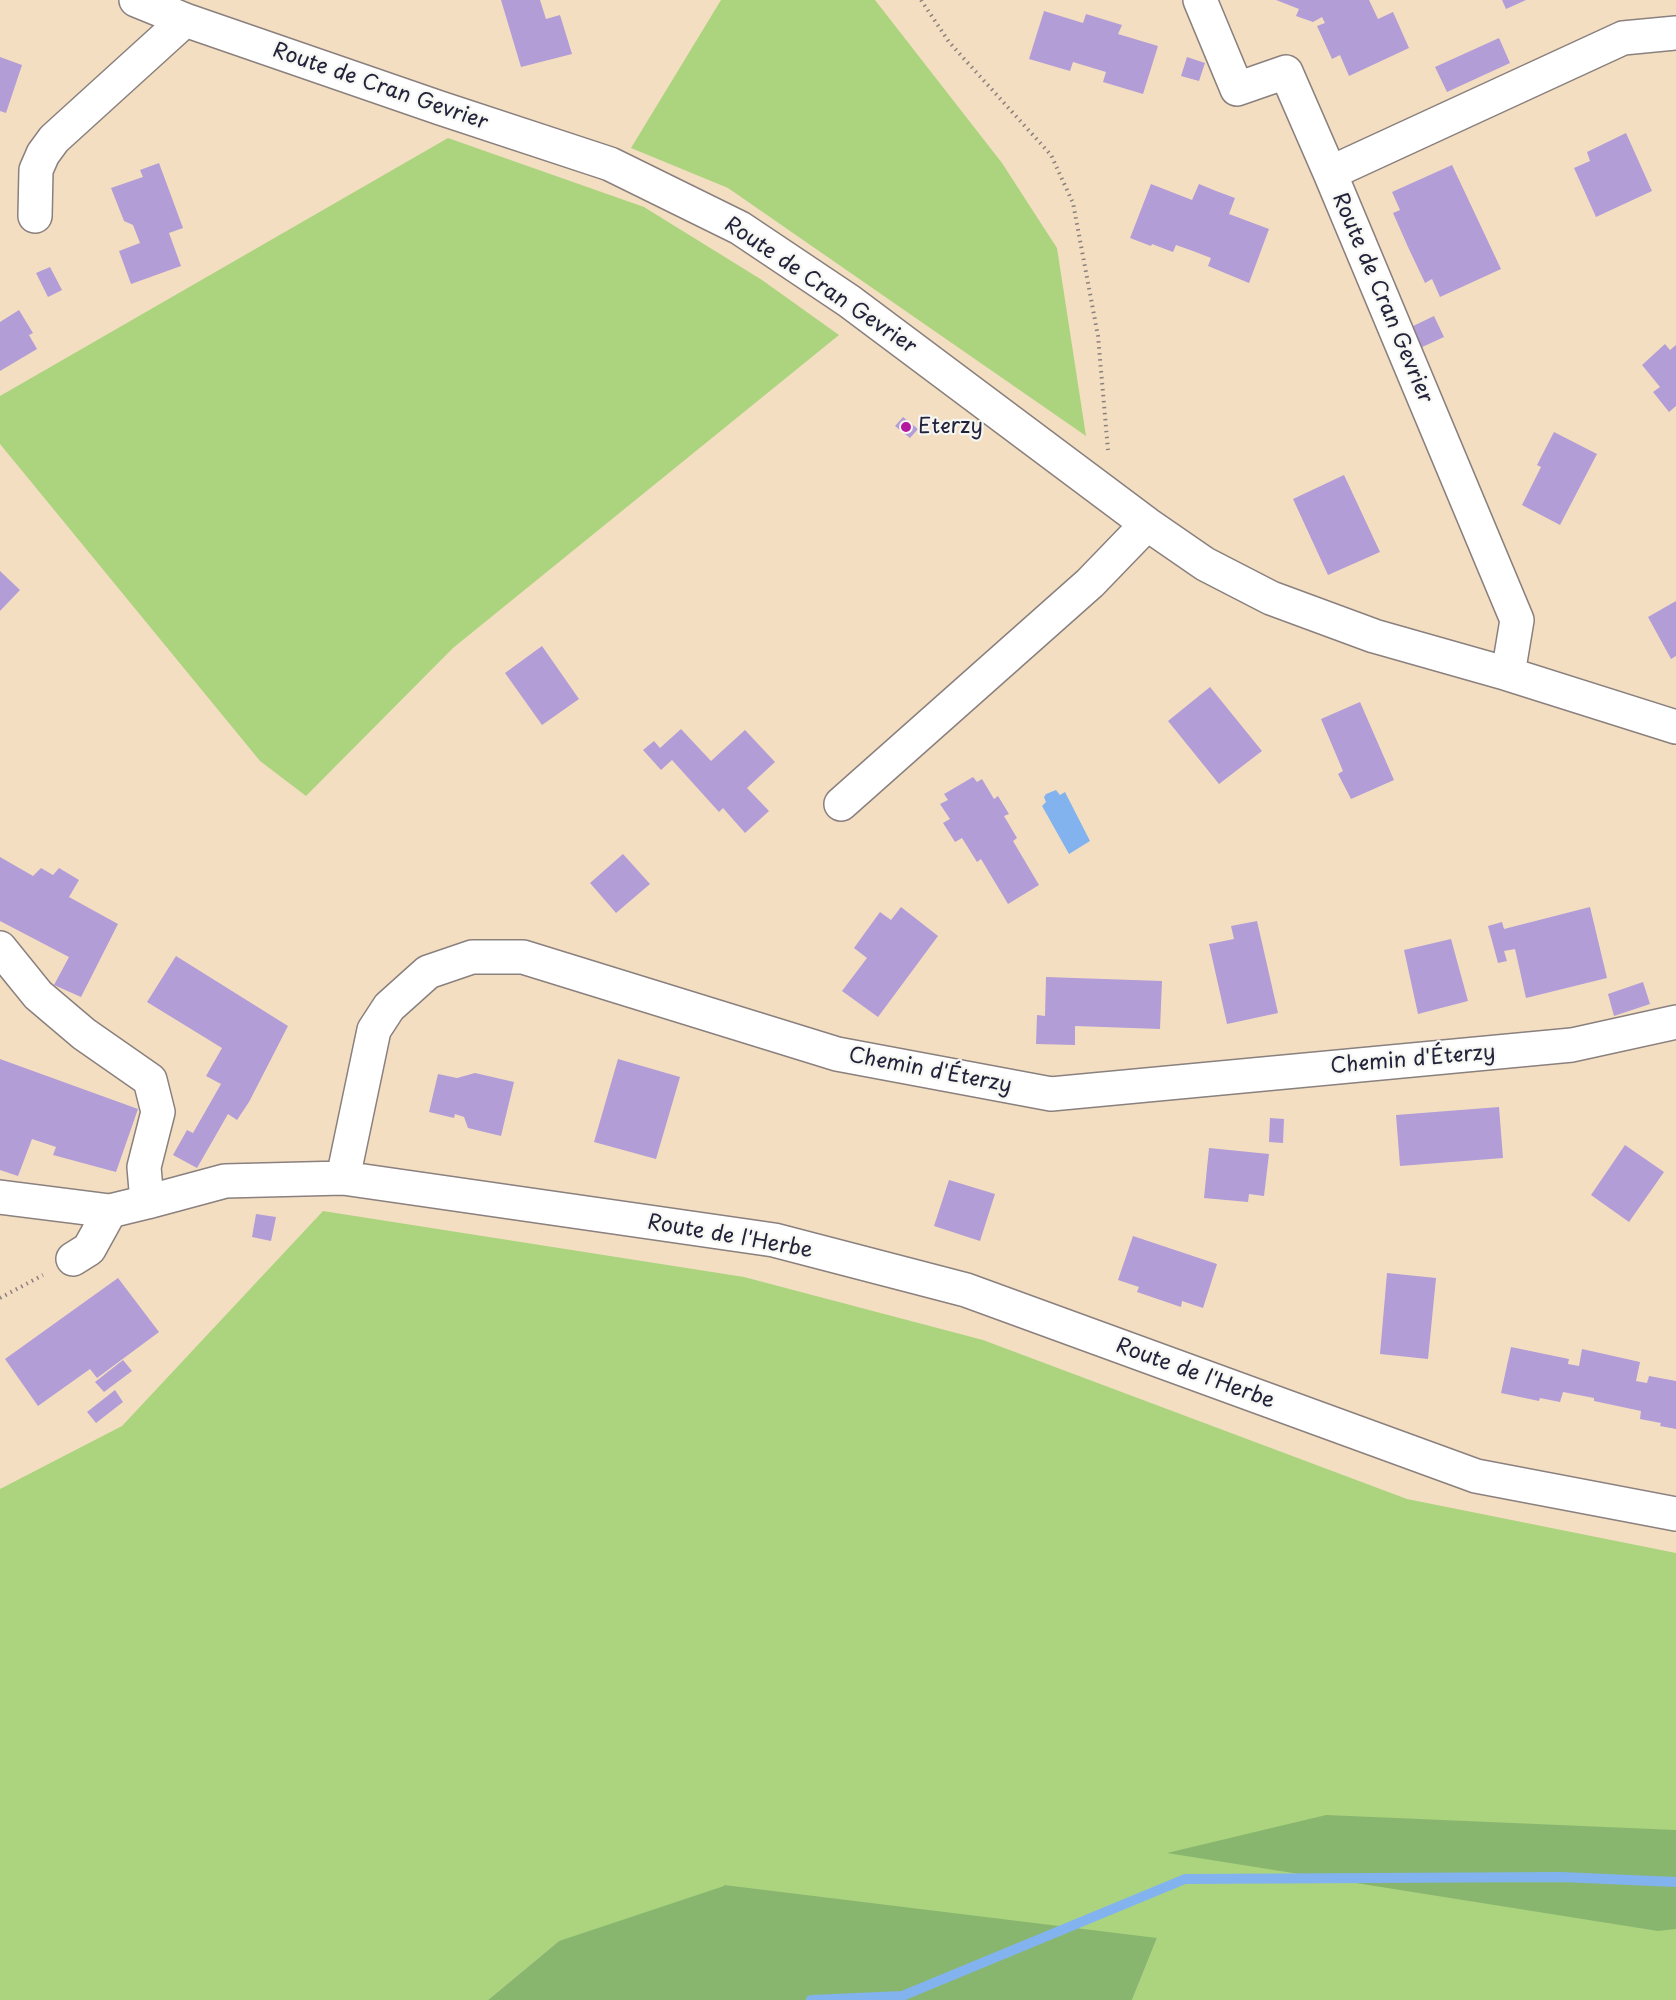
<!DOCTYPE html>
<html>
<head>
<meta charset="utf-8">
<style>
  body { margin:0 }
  canvas { display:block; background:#f3dec2 }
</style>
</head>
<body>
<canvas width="1676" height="2000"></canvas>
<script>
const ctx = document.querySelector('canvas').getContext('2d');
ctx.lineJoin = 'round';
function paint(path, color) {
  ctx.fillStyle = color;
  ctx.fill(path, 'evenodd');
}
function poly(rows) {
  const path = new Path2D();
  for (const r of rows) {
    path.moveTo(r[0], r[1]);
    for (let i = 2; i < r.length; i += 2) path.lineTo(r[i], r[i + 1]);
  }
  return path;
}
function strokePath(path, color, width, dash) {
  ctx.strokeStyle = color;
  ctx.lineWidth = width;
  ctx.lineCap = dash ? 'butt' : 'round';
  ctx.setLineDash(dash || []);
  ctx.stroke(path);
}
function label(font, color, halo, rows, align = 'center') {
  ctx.font = font + ' "Playpen Sans",sans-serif';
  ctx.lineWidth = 4.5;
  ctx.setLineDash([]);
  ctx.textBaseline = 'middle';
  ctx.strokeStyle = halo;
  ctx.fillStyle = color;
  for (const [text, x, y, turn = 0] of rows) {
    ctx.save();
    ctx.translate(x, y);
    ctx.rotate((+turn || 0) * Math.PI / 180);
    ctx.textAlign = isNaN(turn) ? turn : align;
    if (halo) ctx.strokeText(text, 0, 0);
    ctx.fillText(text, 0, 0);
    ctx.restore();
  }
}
const green = poly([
  [721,0,875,0,1002,163,1057,248,1086,436,728,188,631,148],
  [448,138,644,207,762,280,839,335,453,648,306,796,260,761,0,444,0,396],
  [323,1211,744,1277,983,1340,1407,1499,1676,1553,1676,2000,1132,2000,1157,1938,559,1941,488,2000,0,2000,0,1489,122,1426]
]);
const forest = poly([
  [1326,1815,1676,1830,1676,1929,1658,1931,1167,1853],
  [724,1886,724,1885,1157,1938,1132,2000,488,2000,559,1941]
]);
const water = poly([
  [1056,790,1060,795,1065,792,1090,841,1069,854,1042,806,1046,802,1044,797,1046,794]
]);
const stream = poly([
  [811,2000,902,1996,1185,1879,1561,1877,1676,1882]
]);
const building = poly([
  [501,0,540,0,546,19,560,15,572,54,521,67],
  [1276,0,1369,0,1378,19,1393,12,1409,48,1349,76,1340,55,1332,59,1317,26,1325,23,1322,17,1313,22,1296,16,1299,9],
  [1502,0,1526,0,1506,9],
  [1044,11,1083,23,1086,14,1122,25,1118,34,1158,46,1143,94,1103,82,1106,72,1073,62,1070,71,1029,59],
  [1499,38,1510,63,1447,92,1435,67],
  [0,57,22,65,6,113,0,111],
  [1187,57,1205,63,1199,81,1181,76],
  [1626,133,1652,191,1596,217,1574,168,1590,161,1587,152],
  [159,163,183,228,169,233,181,266,131,284,119,251,140,243,133,225,124,221,111,188,143,177,140,170],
  [1452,165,1501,269,1440,297,1432,279,1425,283,1408,247,1393,213,1400,210,1392,192],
  [1151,184,1192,200,1199,184,1216,191,1235,198,1229,214,1269,229,1249,283,1208,266,1211,258,1193,251,1176,245,1173,252,1152,244,1151,246,1130,238],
  [50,267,62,290,48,297,36,273],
  [19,310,33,333,29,335,37,349,0,371,0,322],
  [1434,316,1444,337,1418,349,1409,328],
  [1665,344,1670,350,1676,345,1676,406,1669,412,1653,392,1660,387,1642,365],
  [903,417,918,429,910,438,895,426],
  [1554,432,1597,454,1560,525,1522,505,1541,467,1537,465],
  [1344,475,1380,552,1328,575,1293,499],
  [0,571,20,590,0,611],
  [1676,601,1676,656,1671,659,1648,617],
  [542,646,579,699,542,725,505,673],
  [1210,687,1262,751,1219,784,1168,721],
  [1360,702,1394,780,1351,799,1338,774,1343,771,1321,719],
  [681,729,711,761,745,730,775,762,747,788,769,811,745,833,723,808,719,812,672,760,661,770,643,750,654,741,660,748],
  [973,777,977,782,982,779,994,799,998,796,1009,814,1004,816,1017,838,1013,841,1039,885,1008,904,981,859,977,862,962,838,955,842,943,823,950,819,940,804,948,800,944,794],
  [623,854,650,884,616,913,590,883],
  [0,857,33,876,41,868,53,875,59,868,79,880,69,897,118,924,81,997,54,985,69,957,0,921],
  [901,907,938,936,878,1017,842,991,867,958,854,948,880,912,891,920],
  [1590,907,1607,978,1526,998,1515,949,1504,951,1507,961,1498,963,1488,926,1502,922,1504,929],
  [1257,921,1278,1013,1227,1024,1209,944,1234,939,1231,926],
  [1451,939,1468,1001,1418,1014,1404,950],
  [176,956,288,1026,249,1102,237,1120,228,1114,197,1168,173,1155,187,1130,193,1133,221,1084,206,1076,222,1048,147,1002],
  [1046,977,1162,981,1160,1029,1075,1026,1075,1045,1036,1044,1037,1015,1045,1016],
  [1643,982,1650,1004,1614,1016,1608,994],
  [0,1059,138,1109,116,1172,53,1155,56,1147,32,1139,18,1176,0,1170],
  [618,1059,680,1077,656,1159,594,1142],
  [475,1073,514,1082,501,1136,468,1128,464,1117,455,1114,454,1118,429,1112,438,1074,457,1078],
  [1499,1107,1503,1158,1400,1166,1396,1115],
  [1270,1118,1284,1119,1283,1143,1269,1142],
  [1625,1145,1664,1172,1629,1222,1591,1195],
  [1209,1148,1269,1154,1264,1196,1249,1194,1248,1202,1204,1198],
  [949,1180,995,1194,980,1241,934,1226],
  [256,1214,276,1217,271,1241,252,1237],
  [1133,1236,1217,1264,1203,1308,1182,1301,1181,1307,1137,1292,1139,1287,1118,1280],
  [1387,1273,1436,1278,1428,1359,1380,1354],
  [118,1278,159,1332,97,1378,90,1369,38,1406,5,1359],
  [1511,1347,1569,1359,1568,1364,1579,1366,1582,1349,1640,1362,1636,1381,1647,1383,1649,1376,1676,1381,1676,1429,1660,1426,1661,1423,1640,1419,1641,1411,1594,1401,1594,1398,1563,1392,1560,1402,1540,1398,1539,1401,1501,1393],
  [123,1360,132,1371,104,1392,95,1382],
  [115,1390,123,1402,96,1423,87,1412]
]);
const path = poly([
  [921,0,949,42,1051,155,1073,203,1098,336,1108,450],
  [0,1298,43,1275]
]);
const minor = poly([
  [136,0,185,20,440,108,610,164,740,228,849,301,1147,524,1205,564,1271,598,1374,636,1508,674,1676,727],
  [1200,0,1237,89,1286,72,1330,173],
  [35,216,36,170,43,154,54,139,185,20],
  [1508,674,1517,620,1330,173,1623,38,1676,33],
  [841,804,1090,583,1147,524],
  [0,948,38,995,84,1034,150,1080,158,1112,144,1167,147,1202,225,1181,343,1178,774,1240,966,1290,1476,1476,1676,1514],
  [343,1178,374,1030,389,1007,428,972,472,957,523,957,837,1054,1051,1094,1572,1045,1676,1022],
  [0,1197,110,1211,147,1202],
  [73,1259,89,1249,110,1211]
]);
const markers = [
  [906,427,6,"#b5179e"]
];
const streetNames = [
  ["Route de Cran Gevrier",380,87,19],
  ["Route de Cran Gevrier",820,286,34],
  ["Route de Cran Gevrier",1382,298,67],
  ["Chemin d'Éterzy",1413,1060,-5],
  ["Chemin d'Éterzy",930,1071,11],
  ["Route de l'Herbe",730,1237,10],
  ["Route de l'Herbe",1195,1374,20]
];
const poiNames = [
  ["Eterzy",918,427]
];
paint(green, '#acd47f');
paint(forest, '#89b66e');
paint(water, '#82b3ee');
strokePath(stream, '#82b3ee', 10);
paint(building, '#b29dd7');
strokePath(minor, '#8a807e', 36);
strokePath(path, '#8a807e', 4, [1.5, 4.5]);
strokePath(minor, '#fff', 33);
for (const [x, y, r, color] of markers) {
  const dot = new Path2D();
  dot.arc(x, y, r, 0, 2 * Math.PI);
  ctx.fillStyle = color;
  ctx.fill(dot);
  strokePath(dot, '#f6f6f2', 2);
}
label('21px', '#22223b', '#f6f6f2', streetNames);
label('21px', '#22223b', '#f6f6f2', poiNames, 'left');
</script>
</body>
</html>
